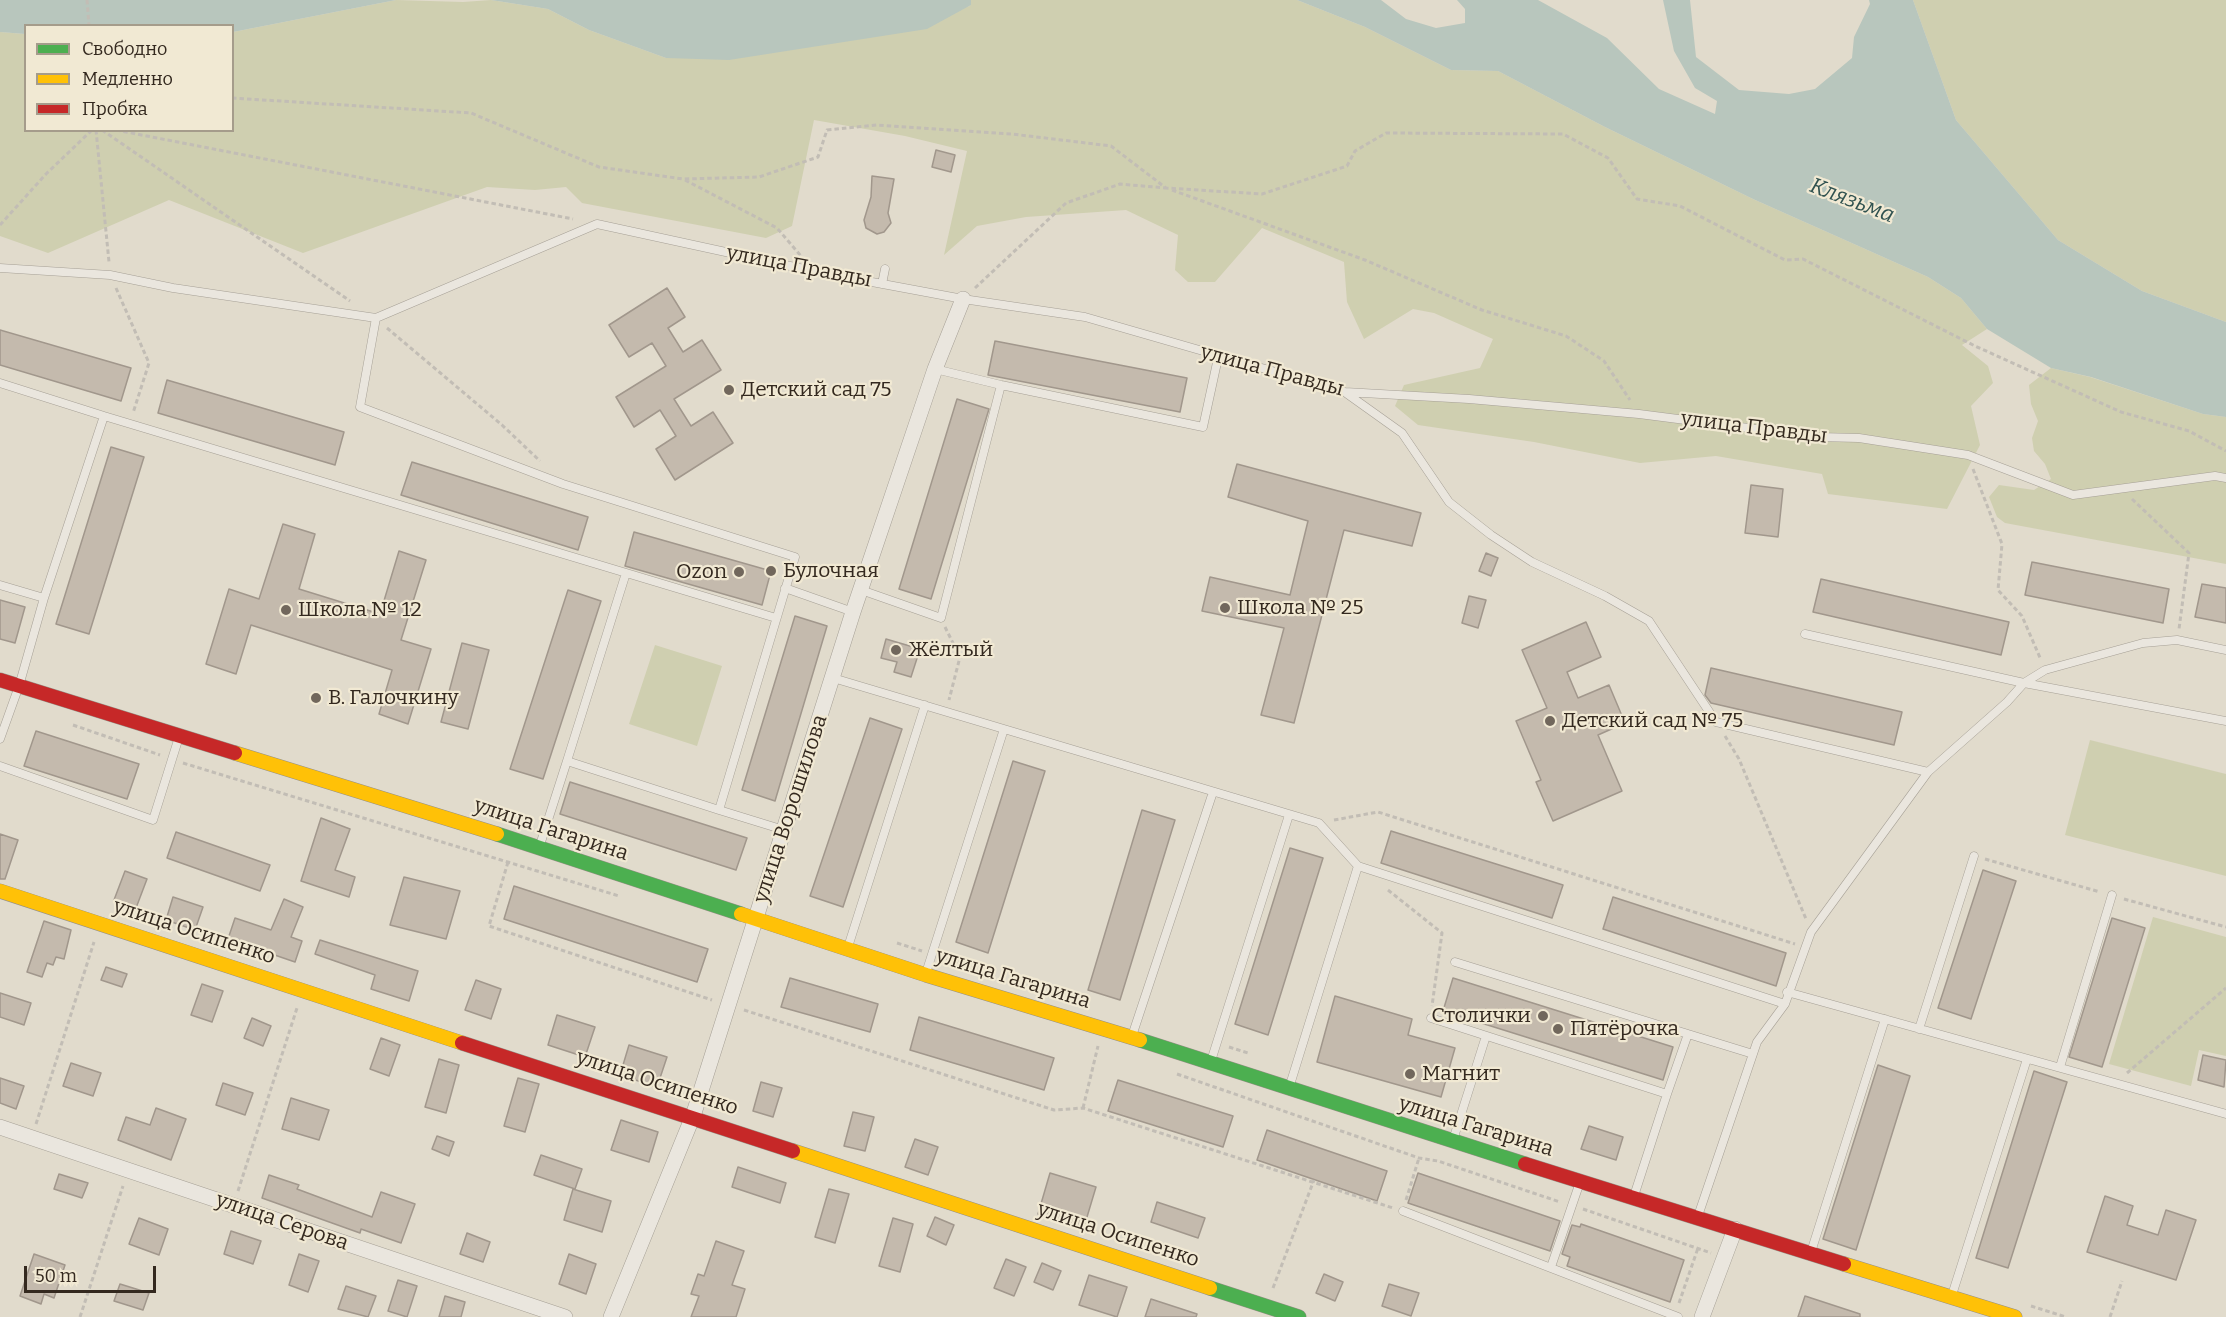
<!DOCTYPE html>
<html>
<head>
<meta charset="utf-8">
<style>
  body { margin:0 }
  #map { position:relative; width:2226px; height:1317px; overflow:hidden; background:#e1dbcc; font-family:Bitter,serif }
  canvas { display:block }
  .legend { position:absolute; left:24px; top:24px; width:210px; height:108px; box-sizing:border-box; background:#f1e9d3; border:2px solid #a59c8b; margin:0; padding:8px 10px; list-style:none; font-size:18px; color:#34291f }
  .legend li { display:flex; align-items:center; gap:12px; height:30px }
  .legend b { width:30px; border:2px solid #a59c8b }
  .scale { position:absolute; left:24px; top:1266px; width:132px; height:27px; box-sizing:border-box; border:3px solid #34291f; border-top:0; padding-left:8px; font-size:18px; line-height:21px; white-space:nowrap; color:#34291f; -webkit-text-stroke:4px #f1e9d3; paint-order:stroke }
</style>
</head>
<body>
<div id="map">
<canvas width="2226" height="1317"></canvas>
<ul class="legend">
<li><b style="height:8px;background:#4caf50"></b>Свободно</li>
<li><b style="height:8px;background:#ffc107"></b>Медленно</li>
<li><b style="height:8px;background:#c62828"></b>Пробка</li>
</ul>
<div class="scale">50 m</div>
</div>
<script>
const ctx = document.querySelector('canvas').getContext('2d');
ctx.lineJoin = 'round';
function paint(path, color) {
  ctx.fillStyle = color;
  ctx.fill(path, 'evenodd');
}
function poly(rows) {
  const path = new Path2D();
  for (const r of rows) {
    path.moveTo(r[0], r[1]);
    for (let i = 2; i < r.length; i += 2) path.lineTo(r[i], r[i + 1]);
  }
  return path;
}
function strokePath(path, color, width, dash) {
  ctx.strokeStyle = color;
  ctx.lineWidth = width;
  ctx.lineCap = dash ? 'butt' : 'round';
  ctx.setLineDash(dash || []);
  ctx.stroke(path);
}
function label(font, color, halo, rows, align = 'center') {
  ctx.font = font + ' Bitter,serif';
  ctx.lineWidth = 4.5;
  ctx.setLineDash([]);
  ctx.textBaseline = 'middle';
  ctx.strokeStyle = halo;
  ctx.fillStyle = color;
  for (const [text, x, y, turn = 0] of rows) {
    ctx.save();
    ctx.translate(x, y);
    ctx.rotate((+turn || 0) * Math.PI / 180);
    ctx.textAlign = isNaN(turn) ? turn : align;
    if (halo) ctx.strokeText(text, 0, 0);
    ctx.fillText(text, 0, 0);
    ctx.restore();
  }
}
const green = poly([
  [396,0,463,2,491,0,548,9,589,30,666,58,970,6,971,0,1297,0,1365,27,1451,70,1498,71,1605,127,1753,199,1928,277,1961,298,1987,329,1962,345,1988,366,1993,383,1971,406,1980,445,1947,509,1828,494,1822,474,1716,456,1640,463,1534,442,1418,425,1395,406,1404,385,1480,368,1493,339,1434,313,1413,309,1364,339,1347,302,1344,262,1262,228,1215,282,1188,282,1175,270,1178,235,1126,210,1026,217,977,226,944,255,967,151,905,136,814,120,792,226,766,238,582,203,566,187,535,190,487,187,303,253,169,200,48,253,0,236,0,32,25,34,26,130,232,130,233,32],
  [1913,0,2226,0,2226,322,2142,291,2058,240,1956,120],
  [2051,368,2090,377,2203,414,2226,417,2226,564,2005,523,1997,517,1989,497,1999,485,2034,490,2051,479,2045,464,2034,451,2032,438,2038,421,2031,404,2029,385],
  [655,645,722,666,697,746,629,724],
  [2090,740,2226,774,2226,876,2065,835],
  [2153,917,2226,937,2226,1056,2199,1050,2191,1086,2109,1064]
]);
const water = poly([
  [0,0,396,0,233,32,232,26,26,26,25,34,0,32],
  [491,0,971,0,971,5,927,29,729,60,666,58,589,30,548,9],
  [1297,0,1381,0,1406,19,1436,28,1465,23,1465,9,1457,0,1538,0,1607,38,1659,89,1715,114,1717,101,1695,88,1674,51,1663,0,1690,0,1696,57,1739,90,1789,94,1815,89,1852,58,1854,37,1870,4,1869,0,1913,0,1956,120,2058,240,2142,291,2226,322,2226,417,2203,414,2091,377,2051,368,1987,329,1961,298,1928,277,1753,199,1605,127,1498,71,1451,70,1365,27]
]);
const building = poly([
  [936,150,955,155,951,172,932,167,936,150],
  [872,176,894,179,888,213,891,223,884,232,877,234,866,228,864,220,871,197,872,176],
  [667,288,685,317,668,328,683,352,702,340,721,370,674,399,691,426,713,412,733,443,675,480,656,449,676,436,660,410,634,427,616,397,666,366,652,343,629,357,609,325,667,288],
  [0,330,131,368,121,401,0,365,0,330],
  [995,341,1187,378,1180,412,988,375,995,341],
  [167,380,344,432,335,465,158,413,167,380],
  [957,399,989,409,931,599,899,589,957,399],
  [111,447,144,457,89,634,56,624,111,447],
  [412,462,588,517,578,550,401,495,412,462],
  [1237,464,1421,513,1412,546,1344,530,1294,723,1261,715,1284,628,1202,611,1210,577,1290,595,1308,521,1228,497,1237,464],
  [1751,485,1783,489,1778,537,1745,533,1751,485],
  [283,524,315,534,299,589,380,614,399,551,426,560,401,640,431,649,408,724,379,714,392,670,251,625,236,674,206,664,229,589,259,599,283,524],
  [634,532,771,571,762,605,625,566,634,532],
  [1486,553,1498,558,1491,576,1479,571,1486,553],
  [2032,562,2169,589,2163,623,2025,595,2032,562],
  [1821,579,2009,622,2001,655,1813,612,1821,579],
  [2202,584,2226,588,2226,623,2195,617,2202,584],
  [568,590,601,601,543,779,510,769,568,590],
  [1469,596,1486,600,1478,628,1462,623,1469,596],
  [0,600,25,607,15,643,0,639,0,600],
  [795,616,827,626,775,801,742,790,795,616],
  [1586,622,1601,657,1567,672,1578,698,1609,685,1625,723,1598,735,1622,791,1553,821,1536,782,1541,780,1516,721,1547,708,1522,650,1586,622],
  [886,639,920,649,911,677,894,672,897,662,881,658,886,639],
  [462,643,489,650,468,729,441,722,462,643],
  [1711,668,1902,712,1894,745,1711,703,1705,695,1711,668],
  [870,718,902,729,843,907,810,896,870,718],
  [36,731,139,764,127,799,24,766,36,731],
  [1013,761,1045,771,988,953,956,942,1013,761],
  [570,782,747,838,736,870,560,814,570,782],
  [1142,810,1175,820,1120,1000,1088,990,1142,810],
  [321,818,350,829,335,870,355,877,349,897,301,881,321,818],
  [1391,831,1563,885,1552,918,1381,863,1391,831],
  [176,832,270,865,260,891,167,858,176,832],
  [0,834,18,840,5,879,0,879,0,834],
  [1290,848,1323,858,1268,1035,1235,1024,1290,848],
  [1983,870,2016,881,1971,1019,1938,1008,1983,870],
  [125,871,147,879,136,908,114,900,125,871],
  [404,877,460,891,446,939,390,925,404,877],
  [514,886,708,949,697,982,504,919,514,886],
  [173,897,203,907,195,930,166,920,173,897],
  [1613,897,1786,953,1776,986,1603,929,1613,897],
  [284,899,303,907,291,937,302,941,295,962,228,939,235,918,271,930,284,899],
  [2112,918,2145,928,2102,1067,2069,1057,2112,918],
  [44,921,71,930,64,959,56,957,53,965,47,963,42,977,27,972,44,921],
  [320,940,418,971,409,1001,371,989,375,975,315,954,320,940],
  [106,967,127,974,122,987,101,980,106,967],
  [790,978,878,1004,870,1032,781,1007,790,978],
  [1453,978,1673,1047,1663,1080,1443,1011,1453,978],
  [476,980,501,989,491,1019,465,1010,476,980],
  [202,984,223,991,212,1022,191,1015,202,984],
  [0,993,31,1003,24,1025,0,1017,0,993],
  [1335,996,1412,1019,1408,1035,1455,1048,1441,1097,1317,1062,1335,996],
  [557,1015,595,1027,585,1057,548,1045,557,1015],
  [919,1017,1054,1058,1044,1090,910,1050,919,1017],
  [252,1018,271,1026,263,1046,244,1038,252,1018],
  [381,1038,400,1045,389,1076,370,1069,381,1038],
  [629,1045,667,1057,657,1087,620,1075,629,1045],
  [2203,1055,2226,1060,2224,1087,2198,1080,2203,1055],
  [439,1059,459,1065,446,1113,425,1107,439,1059],
  [71,1063,101,1073,93,1096,63,1086,71,1063],
  [1878,1065,1910,1076,1856,1250,1823,1239,1878,1065],
  [2034,1071,2067,1082,2008,1268,1976,1258,2034,1071],
  [0,1078,24,1086,16,1109,0,1103,0,1078],
  [518,1078,539,1084,525,1132,504,1126,518,1078],
  [1118,1080,1233,1116,1223,1147,1108,1111,1118,1080],
  [761,1082,782,1088,773,1117,753,1111,761,1082],
  [223,1083,253,1093,245,1115,216,1105,223,1083],
  [291,1098,329,1110,319,1140,282,1129,291,1098],
  [156,1108,186,1119,171,1160,118,1140,126,1117,150,1125,156,1108],
  [853,1112,874,1117,865,1151,844,1146,853,1112],
  [621,1120,658,1132,649,1162,611,1150,621,1120],
  [1589,1126,1623,1137,1616,1160,1581,1149,1589,1126],
  [1267,1130,1387,1171,1377,1201,1257,1160,1267,1130],
  [437,1136,454,1142,449,1156,432,1149,437,1136],
  [915,1139,938,1147,928,1175,905,1167,915,1139],
  [541,1155,582,1169,575,1189,534,1175,541,1155],
  [738,1167,786,1183,780,1203,732,1187,738,1167],
  [1050,1173,1096,1187,1084,1227,1038,1214,1050,1173],
  [1418,1173,1560,1221,1550,1251,1408,1203,1418,1173],
  [59,1174,88,1183,82,1198,54,1189,59,1174],
  [269,1175,299,1185,297,1189,372,1217,381,1192,415,1204,401,1243,361,1229,360,1233,262,1198,269,1175],
  [573,1189,611,1201,602,1232,564,1220,573,1189],
  [829,1189,849,1194,835,1243,815,1237,829,1189],
  [2105,1196,2133,1206,2127,1225,2158,1235,2166,1210,2196,1220,2176,1280,2087,1252,2105,1196],
  [1157,1202,1205,1218,1198,1238,1151,1222,1157,1202],
  [935,1217,954,1225,946,1245,927,1236,935,1217],
  [139,1218,168,1229,159,1255,129,1244,139,1218],
  [893,1218,913,1224,900,1272,879,1266,893,1218],
  [1581,1224,1684,1260,1670,1302,1567,1266,1570,1257,1562,1254,1572,1225,1580,1227,1581,1224],
  [231,1231,261,1241,253,1264,224,1254,231,1231],
  [467,1233,490,1242,483,1262,460,1254,467,1233],
  [716,1241,744,1251,732,1285,745,1289,736,1317,691,1317,699,1296,691,1294,698,1274,704,1276,716,1241],
  [34,1254,65,1265,54,1298,44,1294,41,1304,20,1296,34,1254],
  [299,1254,319,1261,308,1292,289,1285,299,1254],
  [569,1254,596,1264,586,1294,559,1284,569,1254],
  [1006,1259,1026,1267,1014,1296,994,1288,1006,1259],
  [1042,1263,1061,1271,1053,1290,1034,1282,1042,1263],
  [1324,1274,1343,1282,1335,1301,1316,1293,1324,1274],
  [1089,1275,1127,1287,1117,1317,1079,1305,1089,1275],
  [398,1280,417,1286,407,1317,388,1311,398,1280],
  [120,1284,149,1293,143,1310,114,1301,120,1284],
  [1389,1284,1419,1293,1411,1316,1382,1306,1389,1284],
  [346,1286,376,1296,368,1317,338,1309,346,1286],
  [445,1296,465,1302,461,1317,439,1317,445,1296],
  [1805,1296,1860,1314,1860,1317,1798,1317,1805,1296],
  [1151,1299,1197,1314,1196,1317,1145,1317,1151,1299]
]);
const path = poly([
  [87,0,89,26],
  [232,98,471,113,599,167,683,179,759,177,818,157,827,130,877,125,1012,134,1111,146,1166,188,1262,194,1347,166,1355,151,1386,133,1563,134,1608,158,1637,199,1680,206,1785,260,1803,259,1975,346,2121,412,2189,431,2226,451],
  [96,130,109,262],
  [102,130,350,301],
  [116,130,573,219],
  [685,180,777,228,801,256],
  [1172,190,1365,260,1482,310,1566,336,1604,361,1630,400],
  [0,225,46,174,92,130],
  [116,288,149,363,133,413],
  [975,288,1066,203,1120,184,1166,188],
  [387,328,502,425,540,461],
  [1973,469,2002,544,1998,590,2022,616,2041,660],
  [2132,499,2189,553,2179,629],
  [945,627,960,657,949,700],
  [73,725,160,755],
  [1725,736,1739,759,1806,919],
  [183,763,619,896],
  [1334,820,1378,812,1795,944],
  [1985,859,2100,892],
  [508,862,489,926,712,1000],
  [1388,890,1442,933,1432,1006],
  [2124,899,2226,927],
  [897,943,922,951],
  [943,957,974,967],
  [744,1010,1054,1110,1083,1108,1393,1208],
  [1229,1047,1248,1053],
  [2127,1073,2226,988],
  [1177,1074,1419,1158,1438,1161,1560,1202],
  [1083,1108,1098,1046],
  [36,1124,94,942],
  [238,1191,297,1008],
  [1406,1200,1419,1158],
  [1583,1209,1711,1253],
  [1273,1288,1314,1180],
  [1679,1303,1698,1248],
  [2031,1306,2066,1317],
  [80,1317,123,1186],
  [2110,1317,2122,1281]
]);
const lane = poly([
  [0,268,110,275,173,288,376,318,360,407,563,484,795,557,719,810,784,830],
  [882,284,885,269],
  [376,318,597,224,813,271,963,299,1085,317,1345,392,1469,399,1639,414,1818,437,1859,438,1968,455,2073,495,2215,476,2226,478],
  [935,369,1001,385,1203,427,1218,358],
  [0,383,104,416],
  [1346,393,1402,433,1449,502,1491,535,1532,562,1605,596,1649,621,1716,722,1928,772],
  [0,585,44,598,19,686,0,739],
  [785,588,853,612],
  [861,590,941,618,1001,385],
  [44,598,104,416,776,618],
  [1805,634,2024,683,2226,721],
  [833,678,1319,823,1358,866,1785,1004],
  [567,761,626,573],
  [0,766,153,820,179,737],
  [539,848,567,761,719,810],
  [848,947,925,705],
  [1455,962,1688,1034,1667,1094],
  [926,973,1004,729],
  [1787,992,2226,1114],
  [1431,1018,1667,1094,1634,1196],
  [1919,1029,1974,856],
  [1688,1034,1753,1054],
  [1132,1036,1213,792],
  [1211,1061,1289,815],
  [2060,1067,2112,895],
  [1289,1088,1358,866],
  [1453,1140,1486,1036],
  [1403,1211,1678,1317],
  [1698,1216,1757,1042,1785,1004,1811,932,1928,772,2007,702,2024,683,2045,670,2143,643,2177,640,2226,650],
  [1811,1252,1885,1019],
  [1551,1267,1580,1182],
  [1952,1295,2027,1059]
]);
const street = poly([
  [0,1127,565,1317],
  [611,1317,693,1116,853,612,935,369,963,299],
  [1702,1317,1735,1229]
]);
const fast = poly([
  [497,834,741,914],
  [1140,1040,1525,1164],
  [1210,1288,1299,1317]
]);
const slow = poly([
  [235,753,497,834],
  [0,891,462,1043],
  [741,914,926,975,1140,1040],
  [793,1151,1210,1288],
  [1844,1264,2015,1317]
]);
const jam = poly([
  [0,680,235,753],
  [462,1043,793,1151],
  [1525,1164,1844,1264]
]);
const markers = [
  [729,390,6,"#71675c"],
  [771,571,6,"#71675c"],
  [739,572,6,"#71675c"],
  [1225,608,6,"#71675c"],
  [286,610,6,"#71675c"],
  [896,650,6,"#71675c"],
  [316,698,6,"#71675c"],
  [1550,721,6,"#71675c"],
  [1543,1016,6,"#71675c"],
  [1558,1029,6,"#71675c"],
  [1410,1074,6,"#71675c"]
];
const streetNames = [
  ["улица Правды",799,267,11],
  ["улица Правды",1272,371,15],
  ["улица Правды",1754,428,7],
  ["улица Ворошилова",791,809,-72],
  ["улица Гагарина",551,830,18],
  ["улица Осипенко",194,932,18],
  ["улица Гагарина",1013,979,17],
  ["улица Осипенко",657,1083,18],
  ["улица Гагарина",1476,1127,17],
  ["улица Серова",282,1222,19],
  ["улица Осипенко",1118,1235,18]
];
const poiNames = [
  ["Детский сад 75",741,390],
  ["Булочная",783,571],
  ["Ozon",727,572,"right"],
  ["Школа № 25",1237,608],
  ["Школа № 12",298,610],
  ["Жёлтый",908,650],
  ["В. Галочкину",328,698],
  ["Детский сад № 75",1562,721],
  ["Столички",1531,1016,"right"],
  ["Пятёрочка",1570,1029],
  ["Магнит",1422,1074]
];
const waterNames = [
  ["Клязьма",1852,201,21]
];
paint(green, '#cfcfb0');
paint(water, '#b8c6bd');
paint(building, '#c4baad');
strokePath(building, '#a1978c', 1.5);
strokePath(lane, '#a6a096', 9);
strokePath(street, '#a6a096', 16);
strokePath(fast, '#969086', 15);
strokePath(slow, '#969086', 15);
strokePath(jam, '#969086', 15);
strokePath(path, '#c2bdb5', 3, [4.5, 3]);
strokePath(lane, '#eae6de', 8);
strokePath(street, '#eae6de', 15);
strokePath(fast, '#4caf50', 14);
strokePath(slow, '#ffc107', 14);
strokePath(jam, '#c62828', 14);
for (const [x, y, r, color] of markers) {
  const dot = new Path2D();
  dot.arc(x, y, r, 0, 2 * Math.PI);
  ctx.fillStyle = color;
  ctx.fill(dot);
  strokePath(dot, '#f1e9d3', 2);
}
label('21px', '#34291f', '#f1e9d3', streetNames);
label('21px', '#34291f', '#f1e9d3', poiNames, 'left');
label('italic 22px', '#305250', '#f1e9d3', waterNames);
</script>
</body>
</html>
